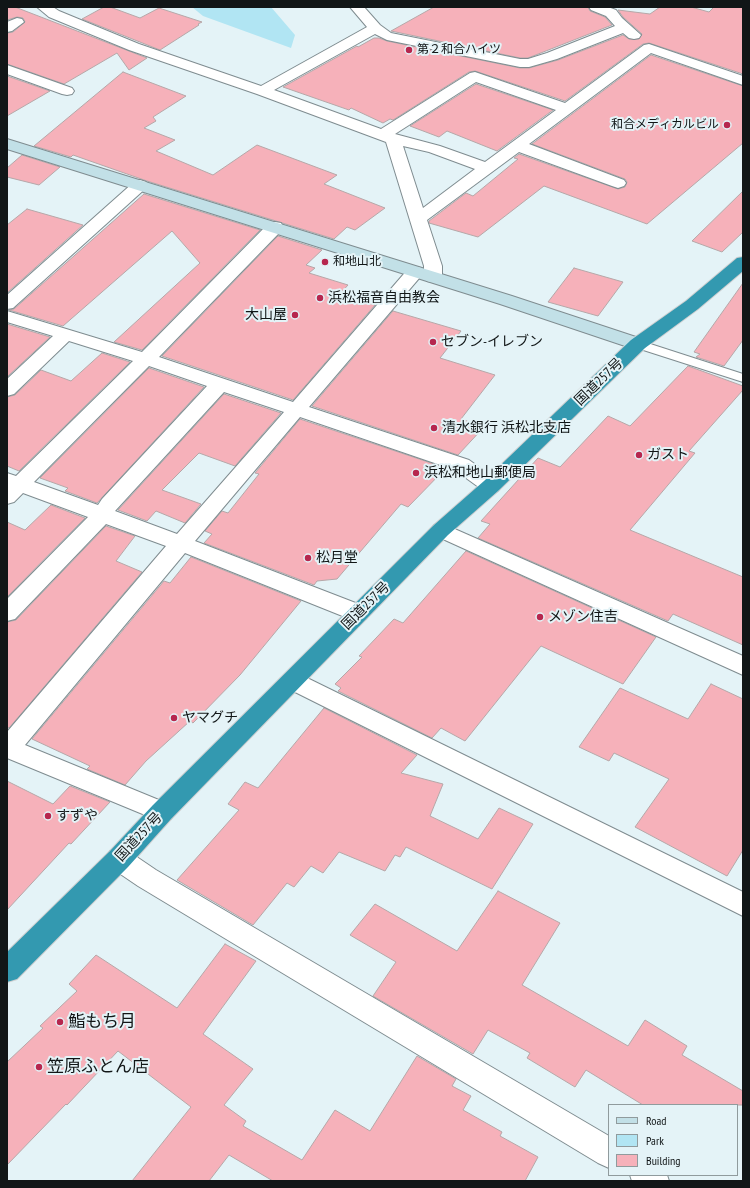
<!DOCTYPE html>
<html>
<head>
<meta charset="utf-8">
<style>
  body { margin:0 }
  #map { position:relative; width:750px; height:1188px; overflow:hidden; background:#e4f3f7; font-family:"PT Sans Narrow",sans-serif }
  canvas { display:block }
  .frame { position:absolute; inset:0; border:8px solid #111617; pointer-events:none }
  .legend { position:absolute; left:608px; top:1104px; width:130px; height:72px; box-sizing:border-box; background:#e4f3f7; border:1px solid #909b9d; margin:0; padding:5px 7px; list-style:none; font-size:12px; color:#111617 }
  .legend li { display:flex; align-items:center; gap:8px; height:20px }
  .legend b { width:20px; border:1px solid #909b9d }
</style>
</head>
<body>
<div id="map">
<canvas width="750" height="1188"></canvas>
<div class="frame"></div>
<ul class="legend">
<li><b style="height:5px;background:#c2e0e7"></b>Road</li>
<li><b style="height:11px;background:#b1e5f3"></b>Park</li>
<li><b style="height:11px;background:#f6b1ba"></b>Building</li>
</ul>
</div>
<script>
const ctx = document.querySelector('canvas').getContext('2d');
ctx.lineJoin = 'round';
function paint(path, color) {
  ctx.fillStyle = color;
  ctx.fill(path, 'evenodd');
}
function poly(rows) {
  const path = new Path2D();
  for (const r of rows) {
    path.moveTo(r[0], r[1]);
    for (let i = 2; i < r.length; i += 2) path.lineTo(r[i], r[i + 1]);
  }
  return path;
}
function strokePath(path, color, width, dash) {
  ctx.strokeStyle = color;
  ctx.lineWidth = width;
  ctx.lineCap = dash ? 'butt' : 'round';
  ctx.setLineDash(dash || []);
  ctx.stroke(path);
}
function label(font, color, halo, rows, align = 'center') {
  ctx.font = font + ' "PT Sans Narrow","Noto Sans JP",sans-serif';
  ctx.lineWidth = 4;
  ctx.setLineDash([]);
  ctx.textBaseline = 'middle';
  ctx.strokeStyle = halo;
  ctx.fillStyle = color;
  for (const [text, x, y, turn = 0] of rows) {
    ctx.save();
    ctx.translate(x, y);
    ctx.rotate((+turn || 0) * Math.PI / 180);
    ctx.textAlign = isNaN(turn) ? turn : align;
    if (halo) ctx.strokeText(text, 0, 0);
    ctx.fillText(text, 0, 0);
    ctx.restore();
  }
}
const green = poly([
  [192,7,271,7,295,35,291,48,203,16]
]);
const building = poly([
  [7,7,15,7,147,58,129,70,117,53,64,84,7,64,7,33,13,32,25,22,23,18,17,17,7,20,7,7],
  [104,7,110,7,140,18,159,8,202,22,198,24,199,25,160,50,82,19,104,7],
  [434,7,588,7,590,11,605,17,612,25,528,58,520,58,391,31,434,7],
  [660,7,691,7,709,12,714,7,743,7,743,74,649,43,643,44,565,101,475,71,469,72,393,120,390,119,383,123,351,108,349,110,283,87,357,46,358,47,374,38,379,38,387,41,520,68,529,68,558,60,623,35,629,39,639,39,642,34,623,17,618,10,650,14,660,7],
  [651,55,743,86,743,143,647,224,544,186,478,237,429,223,429,221,466,193,473,196,518,159,514,158,519,154,618,189,625,187,627,182,625,179,532,144,651,55],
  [123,72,186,96,153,117,156,121,144,128,175,140,156,151,213,175,257,145,337,175,324,184,385,208,355,230,347,227,334,239,147,181,73,155,71,157,34,146,123,72],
  [7,76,50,91,7,116,7,76],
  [476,84,553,110,497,151,447,131,439,137,410,126,476,84],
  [22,155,60,167,39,185,7,177,7,168,22,155],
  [743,191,743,232,722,252,692,241,743,191],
  [144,194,260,230,142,350,114,342,200,263,172,231,63,326,9,310,14,309,144,194],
  [27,209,83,225,7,293,7,225,27,209],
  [278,236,322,250,306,265,315,268,309,273,348,285,339,295,375,305,293,400,162,356,278,236],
  [574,268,623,282,598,316,548,302,574,268],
  [743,283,743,340,724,366,696,357,700,354,694,352,743,283],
  [393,311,461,331,440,358,495,375,461,419,484,427,458,455,312,406,393,311],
  [7,324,50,337,7,377,7,324],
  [102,353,130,362,19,471,7,466,7,397,15,395,41,370,71,381,102,353],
  [688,366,743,386,743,390,689,451,695,453,630,530,743,577,743,645,673,614,668,621,478,538,490,524,481,521,538,458,560,467,608,416,630,426,688,366],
  [149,368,204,387,97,503,65,491,68,488,40,478,149,368],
  [224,394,281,413,235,466,199,453,162,490,201,504,185,523,156,511,147,521,118,510,224,394],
  [300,419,446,468,408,507,401,504,337,579,317,581,314,585,204,543,212,534,205,531,222,511,228,513,259,474,255,473,300,419],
  [51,505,85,518,7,597,7,522,25,530,51,505],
  [106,526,135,536,116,561,142,572,9,728,7,727,7,622,16,620,106,526],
  [466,551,656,637,623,684,541,646,465,741,441,728,432,738,338,691,341,688,335,684,362,657,359,656,394,619,403,623,466,551],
  [191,557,301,601,240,675,193,723,190,721,146,761,125,785,87,769,90,766,32,739,164,581,170,583,191,557],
  [711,684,743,699,743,850,727,876,635,827,669,779,614,753,609,761,579,747,620,688,688,719,711,684],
  [324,708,417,755,401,773,443,784,430,816,478,839,499,808,533,824,492,889,406,847,400,857,395,855,385,871,339,852,323,873,311,866,294,887,287,883,253,925,177,880,239,810,228,804,245,782,258,788,324,708],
  [7,781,53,804,70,786,110,802,71,844,69,843,7,910,7,781],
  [498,891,560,923,522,985,628,1046,645,1020,687,1046,682,1055,743,1091,743,1105,643,1105,586,1070,575,1087,527,1058,530,1053,488,1030,473,1054,373,996,396,962,350,935,375,904,457,951,498,891],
  [225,944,256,961,203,1034,253,1069,224,1105,246,1121,243,1126,302,1160,335,1110,370,1131,417,1056,456,1079,452,1086,471,1096,463,1110,502,1132,500,1136,538,1157,525,1181,273,1181,229,1155,209,1181,132,1181,191,1107,118,1051,67,1105,66,1104,7,1165,7,1062,43,1028,40,1026,77,991,69,984,96,955,177,1008,225,944]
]);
const lane = poly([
  [638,340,743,374,743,382,634,347,632,344,634,341,638,340]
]);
const street = poly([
  [37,7,53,7,59,11,139,44,261,86,367,27,350,7,364,7,380,25,391,33,520,59,528,59,547,53,615,26,606,16,591,10,589,7,608,7,616,10,622,18,641,35,639,38,634,39,629,38,623,33,557,59,529,67,520,67,387,40,375,34,274,90,381,129,470,73,475,72,565,103,644,45,649,44,743,76,743,85,651,53,529,144,624,180,626,183,624,186,618,188,612,186,519,152,427,220,442,266,442,277,439,281,433,282,427,281,424,277,424,266,386,142,257,94,129,50,49,17,37,7],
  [476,82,556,110,485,162,440,146,395,134,476,82],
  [403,146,429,152,475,169,423,208,403,146],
  [17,18,22,19,24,22,12,31,7,32,7,22,17,18],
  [7,65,72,88,74,91,72,94,67,95,62,94,7,74,7,65],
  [140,180,146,182,148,185,146,188,13,308,7,309,7,295,134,182,140,180],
  [275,222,281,223,283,227,281,231,159,357,293,402,409,268,415,267,421,268,424,272,421,276,309,407,469,460,498,481,501,486,498,491,491,493,484,491,455,470,300,417,195,541,366,607,369,613,366,619,358,621,350,619,185,553,25,745,171,805,175,812,171,819,162,822,7,758,7,732,166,546,106,524,15,619,7,621,7,599,88,517,23,493,14,502,7,504,7,473,16,476,133,361,69,341,14,394,7,396,7,379,53,336,7,322,7,311,142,352,269,223,275,222],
  [149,366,207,386,102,499,98,505,34,482,149,366],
  [224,392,284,412,177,534,115,511,224,392],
  [441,523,743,656,743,675,434,535,430,530,434,525,441,523],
  [293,672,301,675,743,892,743,916,285,687,281,681,285,675,293,672],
  [119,848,128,851,156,870,609,1136,609,1168,598,1163,138,886,110,867,106,859,110,851,119,848],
  [630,1175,667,1175,669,1181,632,1181,630,1175]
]);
const secondary = poly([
  [7,139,512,296,645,340,647,344,645,348,638,350,631,348,500,304,7,149,7,139]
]);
const highway = poly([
  [743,257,743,271,698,309,645,348,498,491,448,535,171,819,128,867,17,979,7,982,7,952,110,851,153,805,434,525,484,481,631,340,686,301,737,258,743,257]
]);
const markers = [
  [409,50,4,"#b6264e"],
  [727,125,4,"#b6264e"],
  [325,262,4,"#b6264e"],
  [320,298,4,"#b6264e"],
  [295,315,4,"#b6264e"],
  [433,342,4,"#b6264e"],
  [434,428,4,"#b6264e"],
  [639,455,4,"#b6264e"],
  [416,473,4,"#b6264e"],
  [308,558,4,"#b6264e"],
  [540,617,4,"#b6264e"],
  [174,718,4,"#b6264e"],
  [48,816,4,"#b6264e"],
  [60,1022,4,"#b6264e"],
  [39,1067,4,"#b6264e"]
];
const farPoinames = [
  ["第２和合ハイツ",417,50],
  ["和合メディカルビル",719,125,"right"],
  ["和地山北",333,262]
];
const poiNames = [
  ["浜松福音自由教会",328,298],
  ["大山屋",287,315,"right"],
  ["セブン-イレブン",441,342],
  ["清水銀行 浜松北支店",442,428],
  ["ガスト",647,455],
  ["浜松和地山郵便局",424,473],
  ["松月堂",316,558],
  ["メゾン住吉",548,617],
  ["ヤマグチ",182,718],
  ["すずや",56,816]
];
const streetNames = [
  ["国道257号",599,382,-44],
  ["国道257号",366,606,-45],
  ["国道257号",139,837,-47]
];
const nearPoinames = [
  ["鮨もち月",68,1022],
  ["笠原ふとん店",47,1067]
];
paint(green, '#b1e5f3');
paint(building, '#f6b1ba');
strokePath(building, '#b5a7a8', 1);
strokePath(lane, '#7f8c90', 2);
strokePath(street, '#7f8c90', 2);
strokePath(secondary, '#7f8c90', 2);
strokePath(highway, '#cfd0d1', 2);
paint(lane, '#fff');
paint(street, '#fff');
paint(secondary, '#c2e0e7');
paint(highway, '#3399b0');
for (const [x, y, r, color] of markers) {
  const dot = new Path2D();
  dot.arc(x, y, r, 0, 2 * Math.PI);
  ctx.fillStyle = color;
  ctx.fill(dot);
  strokePath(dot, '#e4f3f7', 1.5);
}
label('12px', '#111617', '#e4f3f7', farPoinames, 'left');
label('14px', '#111617', '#e4f3f7', poiNames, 'left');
label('14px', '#111617', '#e4f3f7', streetNames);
label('17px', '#111617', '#e4f3f7', nearPoinames, 'left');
</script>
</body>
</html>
